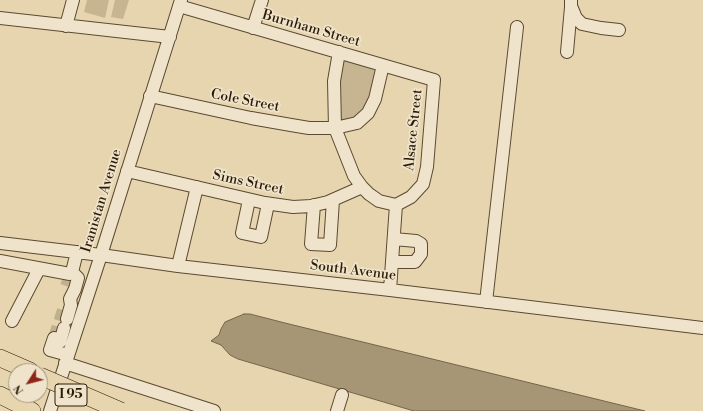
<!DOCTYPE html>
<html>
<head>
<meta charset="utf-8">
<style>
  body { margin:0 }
  #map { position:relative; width:703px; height:411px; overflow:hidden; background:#e7d5af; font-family:"Libre Bodoni",serif }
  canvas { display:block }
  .north { position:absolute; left:8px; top:363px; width:40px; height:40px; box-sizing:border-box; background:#efe4cb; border:1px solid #a1947c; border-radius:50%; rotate:234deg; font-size:11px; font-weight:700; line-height:16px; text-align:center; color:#2b1b05 }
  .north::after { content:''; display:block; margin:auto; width:14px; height:18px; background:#8f2418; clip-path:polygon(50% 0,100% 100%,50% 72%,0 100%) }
</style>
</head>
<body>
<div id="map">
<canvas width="703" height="411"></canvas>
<div class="north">N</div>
</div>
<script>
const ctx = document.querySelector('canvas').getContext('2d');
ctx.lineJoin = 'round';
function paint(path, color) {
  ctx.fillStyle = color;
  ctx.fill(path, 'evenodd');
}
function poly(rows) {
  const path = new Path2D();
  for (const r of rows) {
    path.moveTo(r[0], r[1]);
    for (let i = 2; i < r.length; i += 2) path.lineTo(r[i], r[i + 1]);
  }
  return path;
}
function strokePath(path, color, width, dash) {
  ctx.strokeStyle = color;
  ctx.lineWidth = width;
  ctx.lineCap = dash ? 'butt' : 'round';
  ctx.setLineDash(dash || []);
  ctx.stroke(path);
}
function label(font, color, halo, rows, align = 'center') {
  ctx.font = font + ' "Libre Bodoni",serif';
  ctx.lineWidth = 3.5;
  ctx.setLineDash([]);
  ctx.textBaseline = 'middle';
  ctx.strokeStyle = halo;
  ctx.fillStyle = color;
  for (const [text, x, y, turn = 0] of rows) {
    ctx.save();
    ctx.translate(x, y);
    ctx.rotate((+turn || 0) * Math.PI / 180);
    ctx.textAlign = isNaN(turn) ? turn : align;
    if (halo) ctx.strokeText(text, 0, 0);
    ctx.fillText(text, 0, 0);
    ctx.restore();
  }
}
const green = poly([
  [87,0,109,0,105,18,84,12],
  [115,0,129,0,123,19,111,17],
  [343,60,378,70,369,107,359,119,341,121,338,91]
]);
const water = poly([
  [244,314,250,314,285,323,645,411,414,411,238,359,230,355,221,345,211,341,219,335,221,329,225,322,244,314]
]);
const minorTunnel = poly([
  [66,286,69,278],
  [54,338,63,310]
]);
const minor = poly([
  [571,0,571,6,576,18,582,24,601,28,619,30],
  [179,6,434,80,427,167,423,184,411,197,396,205],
  [0,18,170,37],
  [66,26,73,0],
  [253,28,262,0],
  [339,52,334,81,335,128,354,176,362,187,369,194,379,201,396,205],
  [567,52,571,7],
  [150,96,251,118,291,125,309,128,335,128,357,123,368,113,375,99,383,65],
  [127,171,265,203,293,207,311,206,328,202,362,187],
  [249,200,242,233,261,237,268,204],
  [314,205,311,244,330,245,333,200],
  [0,243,101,255,178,266,390,290,703,328],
  [0,261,70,274,72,272,77,252],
  [392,262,415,262,421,254,421,244,416,241,394,239],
  [178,266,197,187],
  [390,290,396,205],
  [486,302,517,27],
  [67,319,71,305,70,299,75,289,78,278,72,272],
  [12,321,39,269],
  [54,338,50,350,68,355],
  [52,345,60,342,64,328],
  [65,363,214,411],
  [50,411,101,255,181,0],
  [337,411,342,395]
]);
const highway = poly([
  [0,358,30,371],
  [0,395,32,411]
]);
const highwayBridge = poly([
  [40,376,121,411]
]);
const shields = [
  [71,395,32]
];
const shieldNames = [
  ["I 95",71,395]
];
const streetNames = [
  ["Burnham Street",311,29,16],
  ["Cole Street",245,101,11],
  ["Alsace Street",414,130,-84],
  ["Sims Street",248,183,12],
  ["Iranistan Avenue",102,201,-73],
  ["South Avenue",353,271,7]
];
paint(green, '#c7b592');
paint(water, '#a79675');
strokePath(water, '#756548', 1);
strokePath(minorTunnel, '#c1b08d', 12, [12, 6]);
strokePath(minor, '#5a4a30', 14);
strokePath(highway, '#2b1b05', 18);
strokePath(minor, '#efe4cb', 12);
strokePath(highway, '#e7d5af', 17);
strokePath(highwayBridge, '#2b1b05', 18, []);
strokePath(highwayBridge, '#e7d5af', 17);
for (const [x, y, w] of shields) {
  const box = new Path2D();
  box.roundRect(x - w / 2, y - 11, w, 22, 3);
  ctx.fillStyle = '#efe4cb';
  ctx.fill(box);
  strokePath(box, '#2b1b05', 1);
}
label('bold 13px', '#2b1b05', null, shieldNames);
label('14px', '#2b1b05', '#efe4cb', streetNames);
</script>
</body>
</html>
